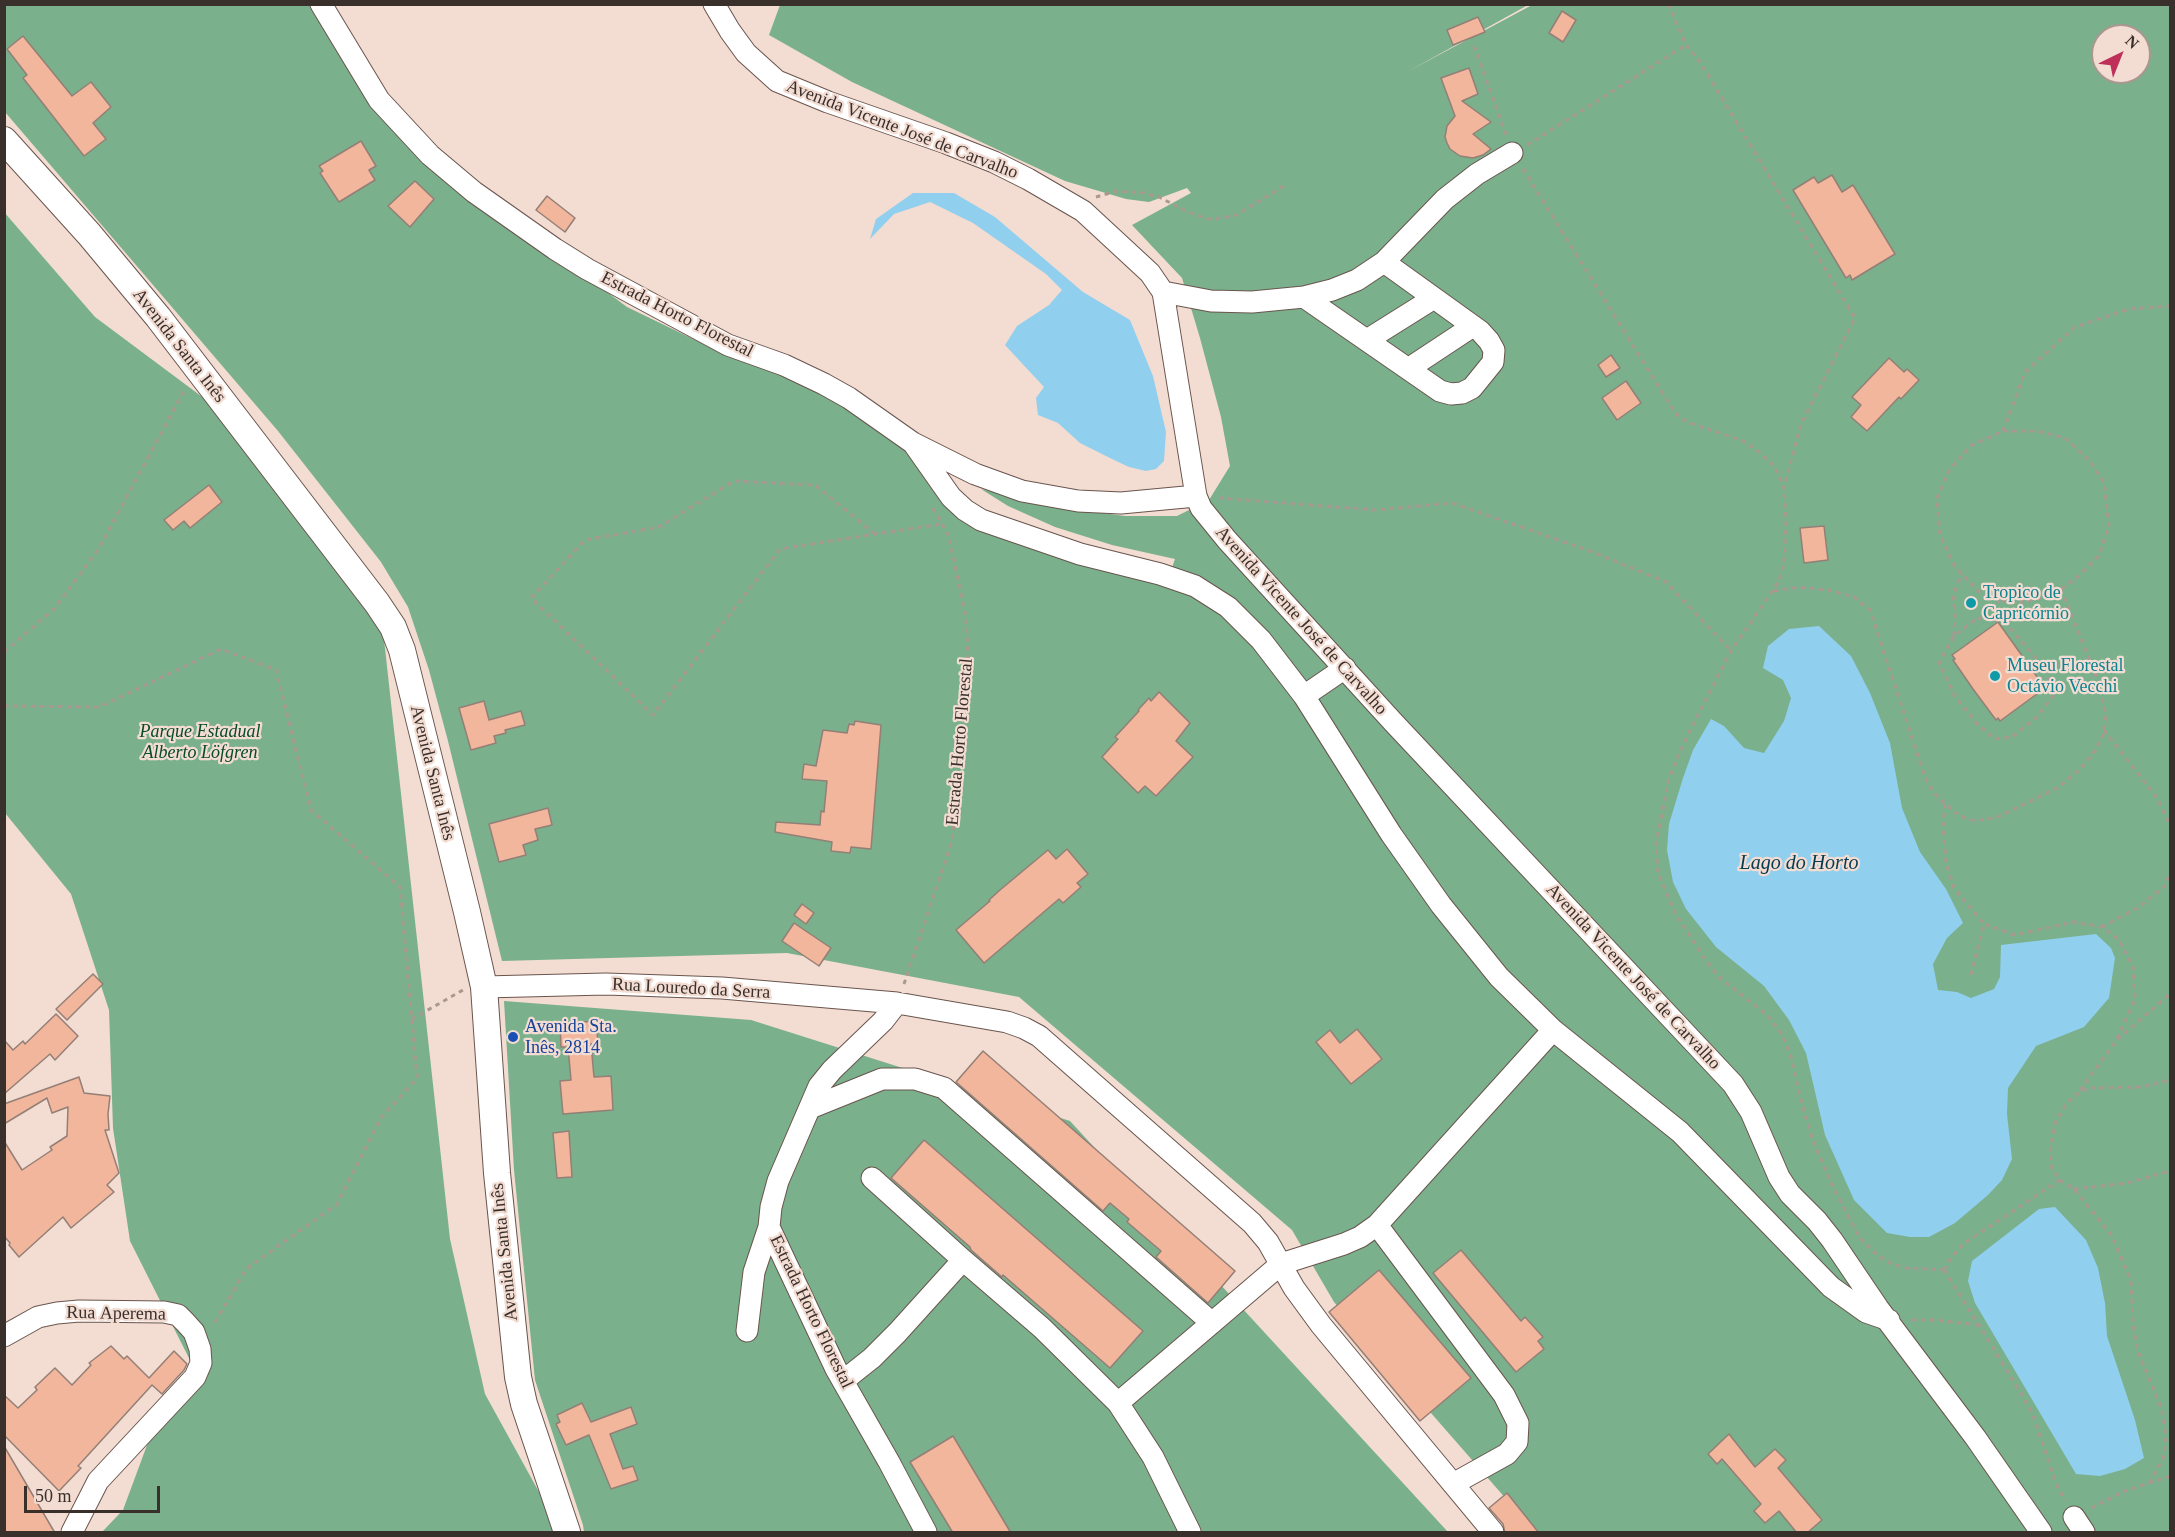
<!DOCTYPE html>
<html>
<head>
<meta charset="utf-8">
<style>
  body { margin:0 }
  #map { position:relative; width:2175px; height:1537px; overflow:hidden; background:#f3dcd2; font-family:"Times New Roman",serif }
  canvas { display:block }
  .frame { position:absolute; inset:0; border:6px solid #39302c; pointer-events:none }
  .north { position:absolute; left:2091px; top:24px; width:60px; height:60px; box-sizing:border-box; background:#f3dcd2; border:2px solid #a99790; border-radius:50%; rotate:43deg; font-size:16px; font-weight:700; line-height:24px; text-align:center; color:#39302c }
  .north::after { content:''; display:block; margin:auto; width:21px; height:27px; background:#be2f5a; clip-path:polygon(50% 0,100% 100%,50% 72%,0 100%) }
  .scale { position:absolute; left:24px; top:1486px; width:136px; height:27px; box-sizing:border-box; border:3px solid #39302c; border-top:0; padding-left:8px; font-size:18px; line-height:21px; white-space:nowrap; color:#39302c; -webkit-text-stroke:4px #f3dcd2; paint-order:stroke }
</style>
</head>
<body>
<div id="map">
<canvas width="2175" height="1537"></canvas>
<div class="frame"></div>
<div class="north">N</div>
<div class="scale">50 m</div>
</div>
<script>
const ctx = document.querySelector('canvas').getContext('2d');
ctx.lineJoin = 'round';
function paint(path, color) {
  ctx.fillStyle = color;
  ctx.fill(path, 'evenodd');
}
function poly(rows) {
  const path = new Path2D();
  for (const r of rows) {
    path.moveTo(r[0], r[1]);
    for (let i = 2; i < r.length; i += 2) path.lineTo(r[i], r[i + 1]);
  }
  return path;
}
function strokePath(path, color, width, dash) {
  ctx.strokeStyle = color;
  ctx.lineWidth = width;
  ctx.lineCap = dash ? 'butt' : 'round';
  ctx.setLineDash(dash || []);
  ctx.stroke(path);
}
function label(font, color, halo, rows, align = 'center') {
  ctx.font = font + ' "Times New Roman",serif';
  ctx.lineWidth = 4.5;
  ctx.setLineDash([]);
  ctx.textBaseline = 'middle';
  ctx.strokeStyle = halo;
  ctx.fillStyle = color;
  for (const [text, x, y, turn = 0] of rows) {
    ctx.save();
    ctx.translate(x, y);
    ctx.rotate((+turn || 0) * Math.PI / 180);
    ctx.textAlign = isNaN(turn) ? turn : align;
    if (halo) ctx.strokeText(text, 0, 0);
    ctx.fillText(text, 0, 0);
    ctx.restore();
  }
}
const forest = poly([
  [4,5,312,5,428,159,627,307,722,353,810,383,871,421,966,503,1167,582,1175,559,1112,545,1055,527,1008,506,981,489,1053,506,1125,516,1177,516,1209,500,1230,466,1221,417,1200,338,1182,278,1132,225,1191,193,1187,188,1149,202,1126,199,1065,181,852,82,769,35,780,5,1528,5,1407,72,1532,5,2170,5,2170,1532,1535,1532,1334,1302,1292,1230,1019,997,787,953,502,961,448,741,429,670,408,607,381,562,278,431,5,112],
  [2103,36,2139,36,2139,72,2103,72],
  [4,212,95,317,209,402,382,621,450,1239,485,1394,561,1532,102,1532,123,1510,153,1429,198,1376,130,1241,113,1128,109,1010,71,894,5,813],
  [504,1001,751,1020,1070,1121,1448,1532,584,1532,583,1525,535,1380,514,1170]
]);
const water = poly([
  [913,193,954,193,995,217,1083,292,1130,320,1153,376,1166,432,1164,461,1156,469,1146,471,1129,467,1112,459,1080,443,1058,423,1038,415,1036,398,1044,387,1005,345,1017,326,1049,305,1062,290,1046,274,973,223,930,202,894,214,870,239,876,219],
  [1819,626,1851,656,1870,693,1890,743,1902,808,1920,852,1946,889,1963,923,1947,938,1933,964,1938,990,1957,992,1971,998,1994,989,2000,977,2001,945,2096,934,2111,948,2115,958,2109,998,2084,1027,2036,1046,2008,1088,2007,1114,2012,1159,2002,1180,1988,1195,1955,1223,1929,1237,1910,1237,1887,1233,1854,1200,1825,1135,1806,1053,1789,1020,1764,986,1716,947,1686,909,1673,882,1667,850,1669,824,1683,778,1693,750,1711,719,1724,726,1744,748,1764,753,1784,721,1791,698,1783,680,1763,668,1768,646,1789,629],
  [2055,1207,2086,1240,2098,1268,2105,1303,2107,1336,2135,1420,2144,1458,2125,1469,2100,1476,2076,1474,1975,1303,1968,1281,1972,1261,2039,1209]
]);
const building = poly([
  [1562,11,1576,20,1563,42,1549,33,1562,11],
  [1478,17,1485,32,1453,45,1447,30,1478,17],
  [23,36,72,96,91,82,111,107,93,123,106,139,84,156,23,78,27,75,7,49,23,36],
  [1469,68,1478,94,1462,101,1491,122,1473,134,1491,149,1483,155,1473,158,1460,156,1450,149,1447,143,1445,137,1447,126,1455,116,1441,78,1469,68],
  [361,141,376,166,369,170,375,180,339,202,320,173,323,171,319,166,361,141],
  [1832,175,1842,192,1853,185,1895,254,1852,280,1850,275,1846,278,1793,190,1814,177,1818,183,1832,175],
  [415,181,434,199,410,227,388,206,415,181],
  [547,196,575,218,565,232,536,210,547,196],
  [1611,355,1620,368,1606,377,1598,365,1611,355],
  [1889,358,1904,372,1907,369,1919,380,1901,399,1899,397,1867,431,1851,417,1861,405,1852,397,1889,358],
  [1626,381,1641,403,1617,420,1602,398,1626,381],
  [209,485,222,502,190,528,184,521,173,530,164,520,209,485],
  [1824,526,1828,560,1804,563,1800,528,1824,526],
  [1998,622,2045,688,2000,721,1998,718,1996,720,1973,689,1953,660,1955,659,1952,655,1998,622],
  [1159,692,1190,723,1176,741,1193,757,1156,796,1145,786,1138,793,1102,757,1118,739,1115,737,1139,711,1138,710,1149,698,1151,701,1159,692],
  [484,701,489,720,521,711,525,725,505,730,506,733,494,736,496,743,471,750,459,708,484,701],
  [855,721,881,725,871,849,851,847,850,853,831,851,832,842,775,832,776,822,820,825,821,811,824,812,827,781,802,779,804,764,816,766,823,730,847,733,849,724,854,725,855,721],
  [548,808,552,825,535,829,538,840,523,845,526,855,499,862,489,824,548,808],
  [1067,849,1088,874,1077,883,1081,887,1063,903,1059,899,984,963,956,930,990,901,989,900,1000,890,1048,850,1056,859,1067,849],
  [802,904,814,913,806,924,794,915,802,904],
  [794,923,831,948,819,966,782,941,794,923],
  [93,974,103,984,67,1020,56,1009,93,974],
  [56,1014,78,1036,55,1060,50,1054,4,1094,4,1040,13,1050,23,1041,25,1044,56,1014],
  [596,1021,598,1043,591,1044,594,1077,611,1076,613,1110,563,1114,560,1081,571,1080,568,1047,561,1047,560,1024,596,1021],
  [1357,1029,1382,1059,1351,1084,1316,1042,1330,1030,1340,1043,1357,1029],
  [983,1051,1235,1271,1208,1303,1156,1257,1161,1251,1127,1222,1129,1219,1110,1203,1103,1211,956,1082,983,1051],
  [79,1077,84,1093,110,1096,108,1114,109,1130,105,1130,119,1173,107,1185,114,1192,71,1228,63,1217,19,1257,9,1245,10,1243,4,1236,4,1141,22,1170,52,1150,50,1147,67,1136,68,1107,52,1113,47,1098,4,1124,4,1104,79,1077],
  [569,1131,572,1177,557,1178,553,1133,569,1131],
  [924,1140,1143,1331,1110,1368,1003,1275,1002,1277,971,1250,970,1247,891,1178,924,1140],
  [1461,1250,1521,1321,1525,1317,1543,1337,1538,1341,1544,1349,1516,1372,1433,1273,1461,1250],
  [1379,1270,1471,1378,1420,1421,1329,1312,1379,1270],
  [111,1346,124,1359,127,1356,149,1378,174,1351,187,1364,184,1370,162,1394,152,1385,78,1466,81,1468,59,1491,4,1435,4,1395,18,1408,37,1390,35,1387,55,1368,72,1385,91,1365,89,1363,111,1346],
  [582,1403,591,1422,631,1407,637,1424,610,1434,623,1469,633,1466,638,1480,611,1489,589,1435,566,1445,556,1424,560,1422,557,1415,582,1403],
  [1729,1434,1755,1467,1775,1449,1786,1460,1778,1468,1822,1520,1807,1533,1797,1533,1779,1511,1765,1523,1754,1511,1761,1504,1722,1459,1717,1464,1708,1454,1729,1434],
  [953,1436,1011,1533,953,1533,910,1462,953,1436],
  [4,1446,55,1533,4,1533,4,1446],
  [1507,1493,1539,1533,1505,1533,1503,1524,1489,1508,1507,1493]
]);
const path = poly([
  [1668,4,1686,45,1700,62,1855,318,1801,424,1784,487],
  [1474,46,1507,137],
  [1527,145,1686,45],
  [1523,169,1675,413,1687,422,1743,441,1758,451,1775,467,1784,488,1786,523,1784,563,1779,581,1731,651,1689,732,1669,778,1656,844,1658,873,1675,913,1706,961,1719,977,1767,1015,1782,1034,1791,1057,1800,1097,1812,1138,1831,1183,1859,1237,1877,1255,1892,1264,1906,1268,1944,1270],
  [1096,197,1117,191,1144,193,1159,197,1188,212,1208,219,1215,219,1236,215,1284,186],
  [2003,431,2037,431,2065,438,2089,460,2104,483,2109,526,2099,555,2079,576,2061,589,2036,600,2010,603,1978,591,1954,565,1940,535,1937,498,1949,470,1972,445,2003,431],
  [2003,431,2025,372,2075,327,2129,309,2170,306],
  [1219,498,1376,510,1452,503,1593,552,1666,582,1731,651],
  [875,534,815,485,734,481,659,527,585,540,531,598,653,715,780,549,875,534,942,524],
  [1774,591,1799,587,1833,591,1854,597,1870,610,1925,777,1933,792,1945,804,1960,816,1975,821,1998,817,2059,787,2080,769,2095,751,2103,735,2106,716,2098,681,2061,589],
  [1998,599,2003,621],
  [1977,618,2003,621,2045,668,2053,696,2037,717,2012,737,1995,739,1977,724,1955,696,1939,663,1954,636,1977,618],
  [1954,636,1955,614,1953,595,1962,574],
  [4,652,54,609,99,548,185,389],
  [4,706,99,707,221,649,276,670,311,810,400,887,417,1078,381,1118,336,1205,246,1269,213,1326],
  [2104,730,2157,798,2170,825],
  [1945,804,1943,825,1946,863,1954,888,1984,924],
  [2102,927,2139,907,2165,886,2170,872],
  [1971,975,1984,924,2015,935,2073,922,2102,927,2119,940,2133,967,2135,999,2116,1041],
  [904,984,952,841,969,678,966,618,949,536,933,508],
  [412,1019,463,990],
  [2080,1090,2116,1041,2170,994],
  [2074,1189,2127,1183,2170,1171],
  [1944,1270,1979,1325,2032,1412,2057,1486,2065,1501],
  [1944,1270,1951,1258,1963,1244,2060,1180],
  [1912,1320,1936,1320,1979,1325],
  [2149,1483,2163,1459,2166,1438,2162,1410,2137,1349,2133,1324,2131,1281,2112,1236,2074,1189,2060,1180,2052,1169,2050,1152,2055,1123,2066,1104,2079,1092,2090,1088,2142,1087,2170,1080],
  [2091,1508,2125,1491,2170,1476]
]);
const minor = poly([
  [321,4,379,100,430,155,474,192,555,249,587,269,728,345,784,365,824,384,849,398,913,443,975,474,1022,491,1078,501,1121,503,1196,496],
  [714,4,730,31,746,53,777,81,828,102,946,143,994,162,1028,179,1083,211,1150,273,1163,292,1196,496,1201,508,1227,540,1393,722,1733,1084,1751,1112,1779,1177,1790,1194,1817,1221,1832,1240,1878,1308,1975,1437,2041,1532],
  [1163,292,1211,301,1252,302,1304,297,1332,290,1357,280,1384,262,1445,199,1477,174,1512,153],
  [1304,297,1440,391,1451,394,1462,393,1472,388,1493,362,1494,350,1489,341,1480,331,1384,262],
  [1367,340,1434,298],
  [1408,369,1473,326],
  [913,443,951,497,965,510,981,520,1080,554,1160,574,1195,586,1228,607,1261,640,1304,696,1391,834,1441,905,1499,977,1553,1030,1680,1132,1831,1287,1866,1312,1889,1320],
  [1304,696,1345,668],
  [484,987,606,984,722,988,897,1003,1007,1022,1024,1028,1039,1036,1252,1223,1268,1242,1294,1288,1321,1325,1493,1532],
  [897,1003,883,1021,832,1070,819,1086,778,1181,771,1207,769,1227,836,1369,889,1462,926,1532],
  [810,1108,882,1079,915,1079,944,1088,1212,1323],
  [872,1178,963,1260,1042,1328,1118,1403,1153,1457,1190,1532],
  [1377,1225,1504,1395,1518,1423,1517,1442,1507,1454,1453,1484],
  [747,1331,754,1272,769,1227],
  [4,1336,38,1317,57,1313,79,1311,164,1312,178,1315,185,1322,194,1332,200,1349,201,1363,195,1377,98,1481,72,1532],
  [843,1381,872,1358,897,1333,963,1260],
  [1118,1403,1281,1264,1344,1244,1360,1237,1377,1225,1553,1030],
  [2074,1517,2084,1532]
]);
const major = poly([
  [4,140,89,234,158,317,377,603,393,627,402,650,467,912,484,987,497,1173,518,1377,524,1404,567,1532]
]);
const markers = [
  [1971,603,6,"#0f9aa8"],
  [1995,676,6,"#0f9aa8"],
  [513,1037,6,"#1a4fb4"]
];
const streetNames = [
  ["Avenida Vicente José de Carvalho",902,130,21],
  ["Estrada Horto Florestal",677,315,27],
  ["Avenida Santa Inês",179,346,52],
  ["Avenida Vicente José de Carvalho",1301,621,48],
  ["Estrada Horto Florestal",960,742,-85],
  ["Avenida Santa Inês",432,773,76],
  ["Avenida Vicente José de Carvalho",1633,977,47],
  ["Rua Louredo da Serra",691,989,3],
  ["Avenida Santa Inês",505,1252,-96],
  ["Estrada Horto Florestal",811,1312,64],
  ["Rua Aperema",116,1314,1]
];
const cultureNames = [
  ["Tropico de",1983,593],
  ["Capricórnio",1983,614],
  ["Museu Florestal",2007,666],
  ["Octávio Vecchi",2007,687]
];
const parkNames = [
  ["Parque Estadual",200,732],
  ["Alberto Löfgren",200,753]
];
const transitNames = [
  ["Avenida Sta.",525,1027],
  ["Inês, 2814",525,1048]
];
const waterNames = [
  ["Lago do Horto",1799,864]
];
paint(forest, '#7ab08c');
paint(water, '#91cfef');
paint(building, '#f1b69c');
strokePath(building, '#947f76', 1.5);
strokePath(minor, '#69554d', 23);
strokePath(major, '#69554d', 28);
strokePath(path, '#aa9991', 3, [4.5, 4.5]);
strokePath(minor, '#fff', 21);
strokePath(major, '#fff', 26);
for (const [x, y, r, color] of markers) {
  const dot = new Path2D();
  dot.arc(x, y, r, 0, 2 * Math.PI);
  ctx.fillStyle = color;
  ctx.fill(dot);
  strokePath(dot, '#f3dcd2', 2);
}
label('18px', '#39302c', '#f3dcd2', streetNames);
label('18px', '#0d838f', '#f3dcd2', cultureNames, 'left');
label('italic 18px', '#074b29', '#f3dcd2', parkNames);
label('18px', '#164399', '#f3dcd2', transitNames, 'left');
label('italic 20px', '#043b51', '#f3dcd2', waterNames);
</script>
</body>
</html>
